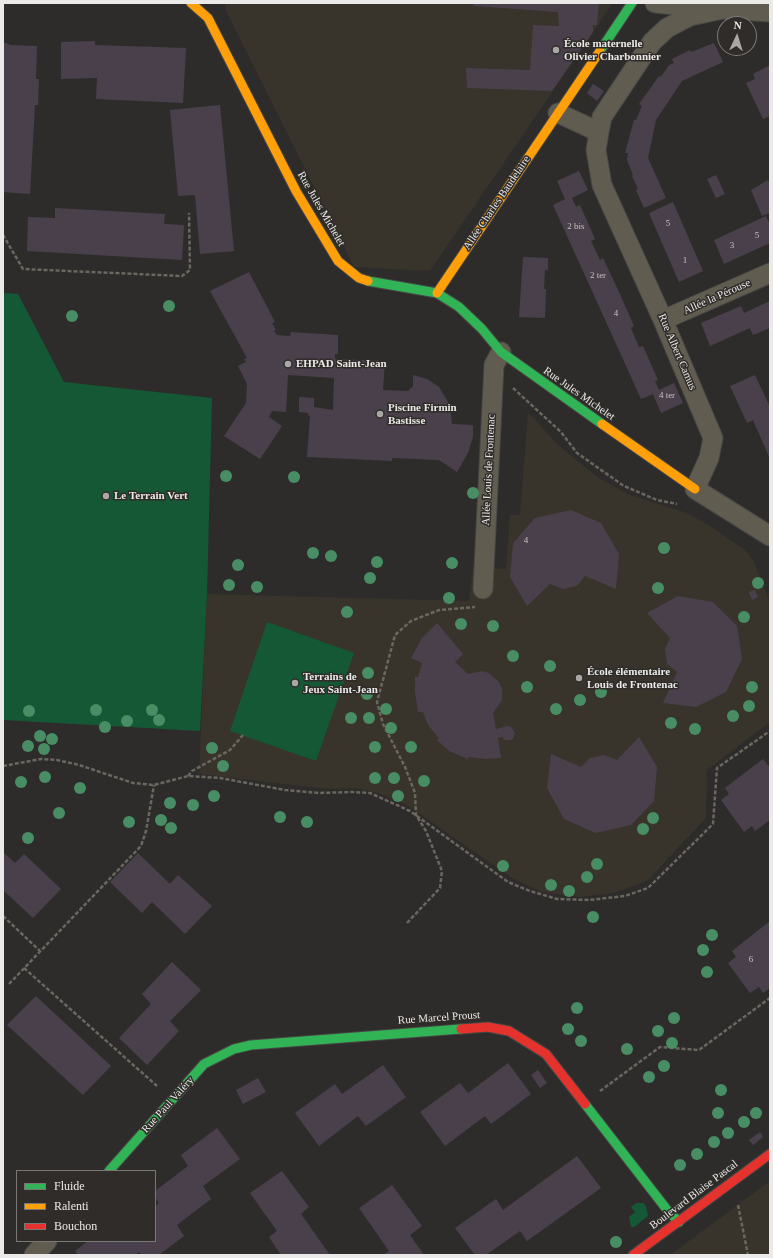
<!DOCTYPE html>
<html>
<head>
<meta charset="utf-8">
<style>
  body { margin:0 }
  #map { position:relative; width:773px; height:1258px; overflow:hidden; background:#2e2c2a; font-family:"Times New Roman",serif }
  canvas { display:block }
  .frame { position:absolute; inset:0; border:4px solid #ebeae8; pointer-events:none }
  .legend { position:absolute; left:16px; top:1170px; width:140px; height:72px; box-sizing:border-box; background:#2f2c29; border:1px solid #7a7875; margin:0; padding:5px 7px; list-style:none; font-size:12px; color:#ebeae8 }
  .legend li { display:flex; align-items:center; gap:8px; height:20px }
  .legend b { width:20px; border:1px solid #7a7875 }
  .north { position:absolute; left:717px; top:16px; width:40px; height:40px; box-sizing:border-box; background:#2f2c29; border:1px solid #7a7875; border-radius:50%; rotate:4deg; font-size:11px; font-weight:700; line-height:16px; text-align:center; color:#ebeae8 }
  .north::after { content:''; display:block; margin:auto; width:14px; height:18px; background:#a9a8a6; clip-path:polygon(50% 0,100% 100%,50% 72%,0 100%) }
</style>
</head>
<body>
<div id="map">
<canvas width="773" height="1258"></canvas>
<div class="frame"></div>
<ul class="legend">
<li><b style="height:5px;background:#30b455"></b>Fluide</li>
<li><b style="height:5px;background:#ff9f0a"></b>Ralenti</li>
<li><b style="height:5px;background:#e5322d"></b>Bouchon</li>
</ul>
<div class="north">N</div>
</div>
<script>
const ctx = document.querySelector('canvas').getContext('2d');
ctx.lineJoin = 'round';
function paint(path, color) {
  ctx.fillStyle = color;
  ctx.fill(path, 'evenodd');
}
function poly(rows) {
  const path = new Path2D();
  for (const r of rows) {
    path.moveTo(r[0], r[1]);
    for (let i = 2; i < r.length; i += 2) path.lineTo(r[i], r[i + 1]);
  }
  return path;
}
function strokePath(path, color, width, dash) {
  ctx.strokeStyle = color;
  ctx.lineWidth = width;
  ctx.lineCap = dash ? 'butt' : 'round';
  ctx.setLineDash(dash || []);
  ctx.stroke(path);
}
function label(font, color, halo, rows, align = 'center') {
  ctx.font = font + ' "Times New Roman",serif';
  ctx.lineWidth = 3;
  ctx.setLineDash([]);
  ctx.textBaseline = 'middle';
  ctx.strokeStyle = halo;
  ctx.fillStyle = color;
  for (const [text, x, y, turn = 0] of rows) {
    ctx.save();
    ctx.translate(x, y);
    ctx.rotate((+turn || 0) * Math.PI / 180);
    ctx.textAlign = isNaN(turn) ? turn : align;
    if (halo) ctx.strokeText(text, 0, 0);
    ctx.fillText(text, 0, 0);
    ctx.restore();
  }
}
const built = poly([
  [226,3,613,3,430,271,354,267,225,9],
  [528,412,558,445,600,479,630,495,684,512,707,524,745,550,753,560,770,602,770,722,707,770,706,818,647,881,614,893,579,897,542,892,512,878,407,805,378,793,356,788,328,789,199,774,207,594,469,601,473,567,506,569,510,515,520,515],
  [770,1181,770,1255,670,1255]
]);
const green = poly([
  [3,293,18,294,64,382,212,398,207,594,200,731,3,720],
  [267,622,354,653,316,761,230,731],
  [636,1203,643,1203,646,1206,648,1216,634,1227,631,1227,629,1217,635,1212,631,1207]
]);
const building = poly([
  [474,3,599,3,597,25,593,25,593,32,552,91,467,88,466,68,530,70,533,25,559,26,558,12,474,6],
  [95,41,95,45,186,48,183,103,96,99,97,78,61,79,61,42],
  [3,42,11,45,37,46,36,79,39,79,38,105,35,105,30,194,3,192],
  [714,43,723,62,682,81,656,120,648,158,666,198,644,208,636,190,638,189,632,176,633,175,627,160,628,153,625,153,634,120,636,120,642,106,639,104,659,76,661,77,669,65,674,63,672,59,690,50,691,52],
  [770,65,770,116,763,119,746,83,755,79,753,74],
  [593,84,604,91,597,101,587,93],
  [220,105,234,251,200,254,195,195,178,196,170,110],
  [579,171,588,190,572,198,576,207,580,205,595,239,591,241,600,260,603,258,619,292,634,326,631,328,635,338,639,347,643,346,658,380,655,381,659,390,674,383,683,403,661,413,653,394,641,399,553,205,565,199,557,181],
  [716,175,725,194,716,198,707,179],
  [768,180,770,184,770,213,762,216,751,190],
  [673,202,703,271,679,282,649,213],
  [55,208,165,214,164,224,184,225,182,260,27,251,28,217,55,218],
  [766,216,770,225,770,243,724,264,714,240],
  [523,257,548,258,548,270,545,270,544,289,546,289,545,318,519,317],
  [249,272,275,322,272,323,276,330,274,331,277,335,290,336,291,332,338,335,338,354,335,354,335,359,385,361,383,390,408,391,413,386,413,375,427,379,439,387,450,405,452,424,473,425,473,437,468,453,457,472,439,460,392,458,392,461,307,457,310,416,308,415,308,413,299,412,299,397,314,398,314,407,333,410,334,378,288,375,286,412,272,411,269,417,282,426,260,459,224,436,246,403,247,384,238,366,246,362,244,359,247,358,210,291],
  [770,301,770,328,753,335,750,328,710,346,701,323,741,306,744,313],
  [755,375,770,407,770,459,753,420,747,423,730,386],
  [571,510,601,523,619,554,616,589,585,576,577,586,563,589,550,584,527,606,510,577,513,543,535,518],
  [755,590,758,597,752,600,749,592],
  [678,596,713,602,737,626,742,659,726,692,696,707,663,703,677,672,667,664,665,649,670,638,647,613],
  [437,623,463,654,455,662,468,674,482,671,489,673,499,682,502,689,502,700,493,713,496,729,508,726,511,727,515,733,513,739,510,740,505,740,502,737,498,738,501,758,485,759,469,757,468,759,449,751,437,740,439,738,428,725,423,712,418,712,415,692,415,677,418,677,422,663,411,658,422,638],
  [639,737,657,767,654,801,631,825,596,833,564,819,547,788,551,754,581,767,590,758,604,755,617,760],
  [763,759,770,768,770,820,755,831,752,826,744,832,721,800,729,794,725,788],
  [3,852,15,863,24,854,61,889,33,918,3,890],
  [138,853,170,884,178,875,212,906,185,934,152,902,142,913,110,882],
  [770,921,770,988,763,993,759,987,750,993,728,963,736,957,732,951],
  [172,962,201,990,170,1021,179,1031,147,1065,119,1038,151,1004,142,994],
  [36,996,111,1066,83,1095,7,1025],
  [508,1063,531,1094,491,1124,485,1116,445,1146,420,1112,460,1083,468,1093],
  [383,1065,406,1097,366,1126,358,1116,319,1146,295,1113,335,1084,342,1094],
  [538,1070,547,1083,540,1088,531,1075],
  [258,1078,266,1092,243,1104,236,1090],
  [217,1128,240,1159,203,1186,211,1199,177,1225,184,1236,159,1255,141,1255,139,1252,135,1255,78,1255,75,1251,88,1241,155,1241,155,1207,159,1203,155,1197,155,1191,188,1166,181,1155],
  [760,1132,763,1137,753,1145,749,1140],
  [577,1156,601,1188,527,1241,520,1231,486,1255,475,1255,455,1228,496,1199,503,1210],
  [282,1171,309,1207,301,1214,330,1255,281,1255,269,1237,277,1231,250,1193],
  [392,1185,422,1226,410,1235,424,1255,383,1255,389,1251,359,1208]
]);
const path = poly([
  [3,235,23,269,182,276,190,270,189,213],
  [513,388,561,432,577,453,624,486,657,500,677,504],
  [3,766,41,759,57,760,79,765,133,783,154,785,188,776,220,778,285,790,319,793,352,792,370,793,410,811,508,882,530,891,557,899,589,900,625,896,648,888,713,824,717,768,770,731],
  [188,776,192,771,230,750,243,735],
  [3,916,40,951],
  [407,923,440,888,442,871,426,831,416,815,415,793,405,767,383,724,377,702,395,635,411,621,439,610,475,607],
  [24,968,157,1086],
  [9,984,141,846,146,831,154,785],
  [600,1091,660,1047,699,1050,770,998],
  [738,1205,748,1255]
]);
const street = poly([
  [655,3,706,8],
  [558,113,599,132,602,117,652,42,667,28,690,16,723,9,770,12],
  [599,132,596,150,602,185,663,320,713,438,709,458,695,489,770,536],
  [663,320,770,273],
  [483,589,494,365,501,352],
  [34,1255,47,1241]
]);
const fast = poly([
  [600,51,632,3],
  [368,281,437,293,459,307,482,329,501,352,602,424],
  [585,1104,668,1211,679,1222],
  [109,1171,204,1064,234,1049,251,1045,461,1029]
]);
const slow = poly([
  [191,3,208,18,296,191,338,261,359,278,368,281],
  [437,293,600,51],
  [602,424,695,489]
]);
const jam = poly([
  [461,1029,488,1027,509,1031,546,1054,585,1104],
  [633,1255,770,1154]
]);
const trees = [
  [169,306],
  [72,316],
  [226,476],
  [294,477],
  [473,493],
  [664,548],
  [313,553],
  [331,556],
  [377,562],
  [452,563],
  [238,565],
  [370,578],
  [758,583],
  [229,585],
  [257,587],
  [658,588],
  [449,598],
  [347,612],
  [744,617],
  [461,624],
  [493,626],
  [513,656],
  [550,666],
  [368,673],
  [527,687],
  [752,687],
  [601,692],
  [367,694],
  [580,700],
  [749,706],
  [386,709],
  [556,709],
  [96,710],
  [152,710],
  [29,711],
  [733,716],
  [351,718],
  [369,718],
  [159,720],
  [127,721],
  [671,723],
  [105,727],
  [391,728],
  [695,729],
  [40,736],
  [52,739],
  [28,746],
  [375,747],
  [411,747],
  [212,748],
  [44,749],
  [223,766],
  [45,777],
  [375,778],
  [394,778],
  [424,781],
  [21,782],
  [80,788],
  [214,796],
  [398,796],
  [170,803],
  [193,805],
  [59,813],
  [280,817],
  [653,818],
  [161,820],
  [129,822],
  [307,822],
  [171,828],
  [643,829],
  [28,838],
  [597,864],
  [503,866],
  [587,877],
  [551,885],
  [569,891],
  [593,917],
  [712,935],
  [703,950],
  [707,972],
  [577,1008],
  [674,1018],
  [568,1029],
  [658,1031],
  [581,1041],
  [672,1043],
  [627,1049],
  [664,1066],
  [649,1077],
  [721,1090],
  [718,1113],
  [756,1113],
  [744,1122],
  [728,1133],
  [714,1142],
  [697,1154],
  [680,1165],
  [616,1242]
];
const markers = [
  [556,50,4,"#a9a8a6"],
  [288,364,4,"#a9a8a6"],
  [380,414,4,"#a9a8a6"],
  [106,496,4,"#a9a8a6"],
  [579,678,4,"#a9a8a6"],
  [295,683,4,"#a9a8a6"]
];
const numberNames = [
  ["5",668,224],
  ["2 bis",576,227],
  ["5",757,236],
  ["3",732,246],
  ["1",685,261],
  ["2 ter",598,276],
  ["4",616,314],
  ["4 ter",667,396],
  ["4",526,541],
  ["6",751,960]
];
const poiNames = [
  ["École maternelle",564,44],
  ["Olivier Charbonnier",564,57],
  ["EHPAD Saint-Jean",296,364],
  ["Piscine Firmin",388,408],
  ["Bastisse",388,421],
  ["Le Terrain Vert",114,496],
  ["École élémentaire",587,672],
  ["Louis de Frontenac",587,685],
  ["Terrains de",303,677],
  ["Jeux Saint-Jean",303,690]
];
const streetNames = [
  ["Allée Charles Baudelaire",497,203,-56],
  ["Rue Jules Michelet",321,209,60],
  ["Allée la Pérouse",717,297,-24],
  ["Rue Albert Camus",677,352,67],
  ["Rue Jules Michelet",579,394,35],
  ["Allée Louis de Frontenac",489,470,-87],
  ["Rue Marcel Proust",439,1018,-4],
  ["Rue Paul Valéry",168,1105,-48],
  ["Boulevard Blaise Pascal",694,1195,-37]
];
paint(built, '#38332b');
paint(green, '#155835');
paint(building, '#4a404c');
strokePath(street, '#484745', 21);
strokePath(fast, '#484745', 11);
strokePath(slow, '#484745', 11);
strokePath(jam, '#484745', 11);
strokePath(path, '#6a6660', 2.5, [4, 2]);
strokePath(street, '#615c50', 19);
strokePath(fast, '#30b455', 9);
strokePath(slow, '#ff9f0a', 9);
strokePath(jam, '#e5322d', 9);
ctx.fillStyle = '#488d64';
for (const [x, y] of trees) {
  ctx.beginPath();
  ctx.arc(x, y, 6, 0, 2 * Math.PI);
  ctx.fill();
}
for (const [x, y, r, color] of markers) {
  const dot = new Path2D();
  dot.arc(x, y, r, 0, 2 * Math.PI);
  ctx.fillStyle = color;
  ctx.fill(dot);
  strokePath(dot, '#2f2c29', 1.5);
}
label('9px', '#c3c0c1', null, numberNames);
label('bold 11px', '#ebeae8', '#2f2c29', poiNames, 'left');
label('11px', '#ebeae8', '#2f2c29', streetNames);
</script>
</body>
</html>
